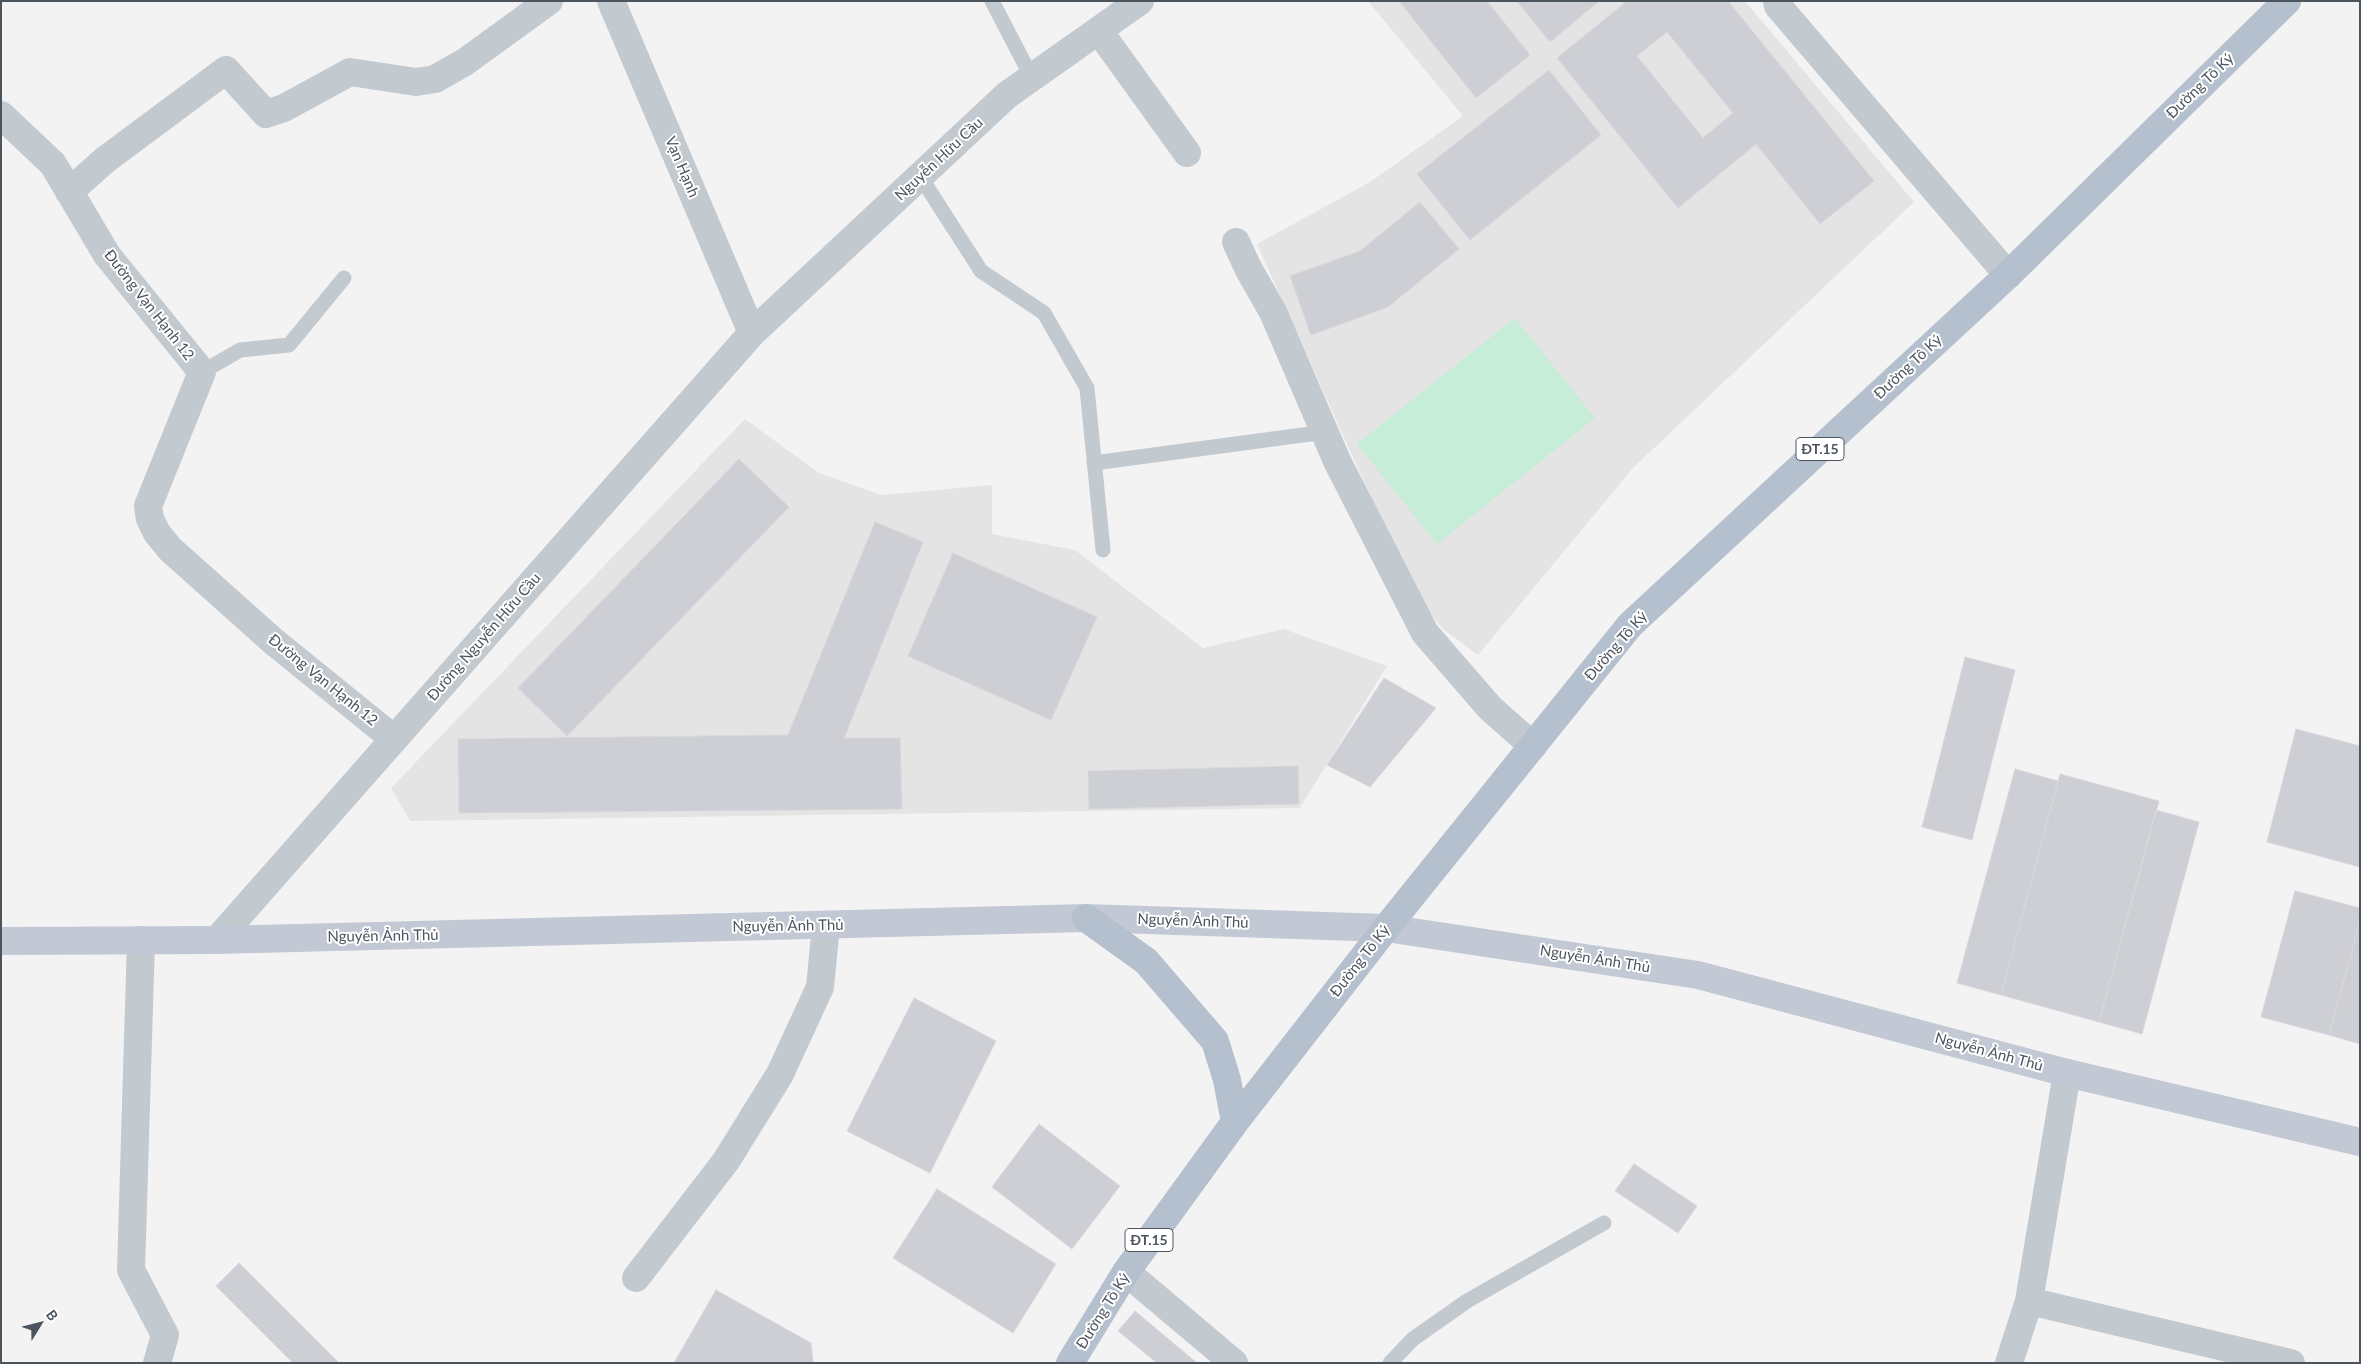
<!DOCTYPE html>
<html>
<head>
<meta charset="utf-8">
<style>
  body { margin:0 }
  #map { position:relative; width:2361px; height:1364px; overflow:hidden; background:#f4f3f3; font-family:Lato,sans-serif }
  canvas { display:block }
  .frame { position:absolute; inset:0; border:2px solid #4c545e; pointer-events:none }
  .north { position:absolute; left:15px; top:1299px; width:50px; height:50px; -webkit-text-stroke:4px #fff; paint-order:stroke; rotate:54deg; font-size:14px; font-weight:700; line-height:20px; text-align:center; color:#4c545e }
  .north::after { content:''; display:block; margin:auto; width:18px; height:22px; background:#4c545e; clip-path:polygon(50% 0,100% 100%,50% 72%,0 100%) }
</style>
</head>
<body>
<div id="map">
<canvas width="2361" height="1364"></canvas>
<div class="frame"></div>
<div class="north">B</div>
</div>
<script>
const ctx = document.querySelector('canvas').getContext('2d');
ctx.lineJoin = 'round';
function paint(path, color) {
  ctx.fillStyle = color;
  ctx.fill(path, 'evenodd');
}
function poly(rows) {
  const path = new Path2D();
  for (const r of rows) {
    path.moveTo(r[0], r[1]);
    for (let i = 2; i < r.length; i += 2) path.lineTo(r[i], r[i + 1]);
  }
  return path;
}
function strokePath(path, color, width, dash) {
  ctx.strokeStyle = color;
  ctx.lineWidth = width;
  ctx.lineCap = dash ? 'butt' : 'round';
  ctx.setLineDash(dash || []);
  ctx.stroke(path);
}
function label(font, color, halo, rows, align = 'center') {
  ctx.font = font + ' Lato,sans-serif';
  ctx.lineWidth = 4;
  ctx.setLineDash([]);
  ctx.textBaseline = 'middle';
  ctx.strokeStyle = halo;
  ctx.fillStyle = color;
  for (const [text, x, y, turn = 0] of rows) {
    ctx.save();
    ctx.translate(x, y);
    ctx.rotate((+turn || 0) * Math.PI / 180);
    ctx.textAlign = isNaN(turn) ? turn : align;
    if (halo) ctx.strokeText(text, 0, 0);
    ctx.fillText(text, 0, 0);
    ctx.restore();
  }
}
const education = poly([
  [1368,1,1745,1,1914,202,1633,468,1478,655,1443,629,1415,595,1257,244,1370,182,1463,116],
  [745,419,819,473,881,495,992,485,992,534,1075,550,1203,648,1284,629,1387,666,1300,808,410,821,391,788]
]);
const green = poly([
  [1515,318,1595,418,1437,544,1357,444]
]);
const building = poly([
  [1399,1,1487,1,1530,55,1476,98,1399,1],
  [1517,1,1599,1,1550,42,1517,1],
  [1627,1,1728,1,1874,181,1820,224,1756,144,1678,208,1557,58,1627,1],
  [1667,32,1733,113,1703,138,1637,56,1667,32],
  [1549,70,1601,135,1470,240,1417,174,1549,70],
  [1420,202,1459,249,1388,307,1311,335,1290,276,1360,251,1420,202],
  [739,459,789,507,567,736,518,688,739,459],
  [875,522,923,542,844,738,900,738,902,809,459,813,458,739,788,735,875,522],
  [953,553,1097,617,1051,720,908,656,953,553],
  [1965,657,2015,670,1972,840,1922,827,1965,657],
  [1384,678,1436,708,1370,787,1327,765,1384,678],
  [2296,729,2360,746,2360,867,2267,842,2296,729],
  [1298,766,1299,804,1089,809,1088,771,1298,766],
  [2015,769,2058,781,2001,995,1957,983,2015,769],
  [2060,774,2159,801,2099,1022,2001,995,2060,774],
  [2156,810,2199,822,2142,1034,2099,1022,2156,810],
  [2295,891,2360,908,2360,921,2329,1035,2261,1017,2295,891],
  [2360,921,2360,1044,2329,1035,2360,921],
  [914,998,996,1041,930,1173,847,1131,914,998],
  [1039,1124,1120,1186,1072,1249,992,1187,1039,1124],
  [1634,1164,1697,1206,1678,1233,1615,1191,1634,1164],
  [937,1189,1056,1264,1013,1333,893,1258,937,1189],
  [239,1263,339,1363,293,1363,216,1286,239,1263],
  [716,1290,811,1343,813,1363,674,1363,716,1290],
  [1135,1311,1197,1363,1157,1363,1118,1331,1135,1311]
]);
const service = poly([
  [992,1,1032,78],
  [920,176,981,271,1044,313,1087,388,1103,550],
  [202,372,240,350,289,345,344,278],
  [1094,463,1325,432],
  [1390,1363,1413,1339,1467,1301,1604,1223]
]);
const minor = poly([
  [611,1,752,333],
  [1777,1,1778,6,2008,275],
  [1099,31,1187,153],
  [1,115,53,164,107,255,202,372,148,506,150,519,157,533,170,549,273,641,394,739],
  [69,192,105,160,226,70,266,114,284,108,350,72,416,82,435,79,465,62,549,1],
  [1236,242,1248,268,1273,312,1337,461,1425,633,1490,708,1533,746],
  [141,940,131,1270,165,1335,157,1363],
  [217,940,752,333,1007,95,1140,1],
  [1126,1272,1234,1363],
  [636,1278,726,1161,780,1074,820,987,826,925],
  [2029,1301,2291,1363],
  [2009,1363,2029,1301,2067,1073]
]);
const secondary = poly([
  [1,941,217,940,1086,918,1386,928,1698,975,2067,1073,2360,1142]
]);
const primary = poly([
  [1086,918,1146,961,1215,1041,1227,1080,1235,1122],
  [1070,1363,1126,1272,1235,1122,1386,928,1630,625,2008,275,2287,1]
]);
const shields = [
  [1820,449,48],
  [1149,1240,48]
];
const shieldNames = [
  ["ĐT.15",1820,449],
  ["ĐT.15",1149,1240]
];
const streetNames = [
  ["Đường Tô Ký",2200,86,-44],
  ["Nguyễn Hữu Cầu",939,159,-43],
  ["Vạn Hạnh",682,167,67],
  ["Đường Vạn Hạnh 12",149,305,52],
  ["Đường Tô Ký",1908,367,-43],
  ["Đường Nguyễn Hữu Cầu",484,637,-49],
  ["Đường Tô Ký",1616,646,-49],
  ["Đường Vạn Hạnh 12",323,680,39],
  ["Nguyễn Ảnh Thủ",1193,921,2],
  ["Nguyễn Ảnh Thủ",788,926,-1],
  ["Nguyễn Ảnh Thủ",383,936,-1],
  ["Nguyễn Ảnh Thủ",1595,959,9],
  ["Đường Tô Ký",1360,961,-52],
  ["Nguyễn Ảnh Thủ",1989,1052,15],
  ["Đường Tô Ký",1103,1311,-58]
];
paint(education, '#e5e4e4');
paint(green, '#c6edd8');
paint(building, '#cdcfd4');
strokePath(building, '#d7d8dd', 1);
strokePath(service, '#c2c9cf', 15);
strokePath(minor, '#c2c9cf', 28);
strokePath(secondary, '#c2c9d4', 28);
strokePath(primary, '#b5c0ce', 28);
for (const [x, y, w] of shields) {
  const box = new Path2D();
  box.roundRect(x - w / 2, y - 11.5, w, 23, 4);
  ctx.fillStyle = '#fff';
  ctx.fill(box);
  strokePath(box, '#4c545e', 1);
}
label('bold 14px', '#4c545e', null, shieldNames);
label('15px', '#4c545e', '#fff', streetNames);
</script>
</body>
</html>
